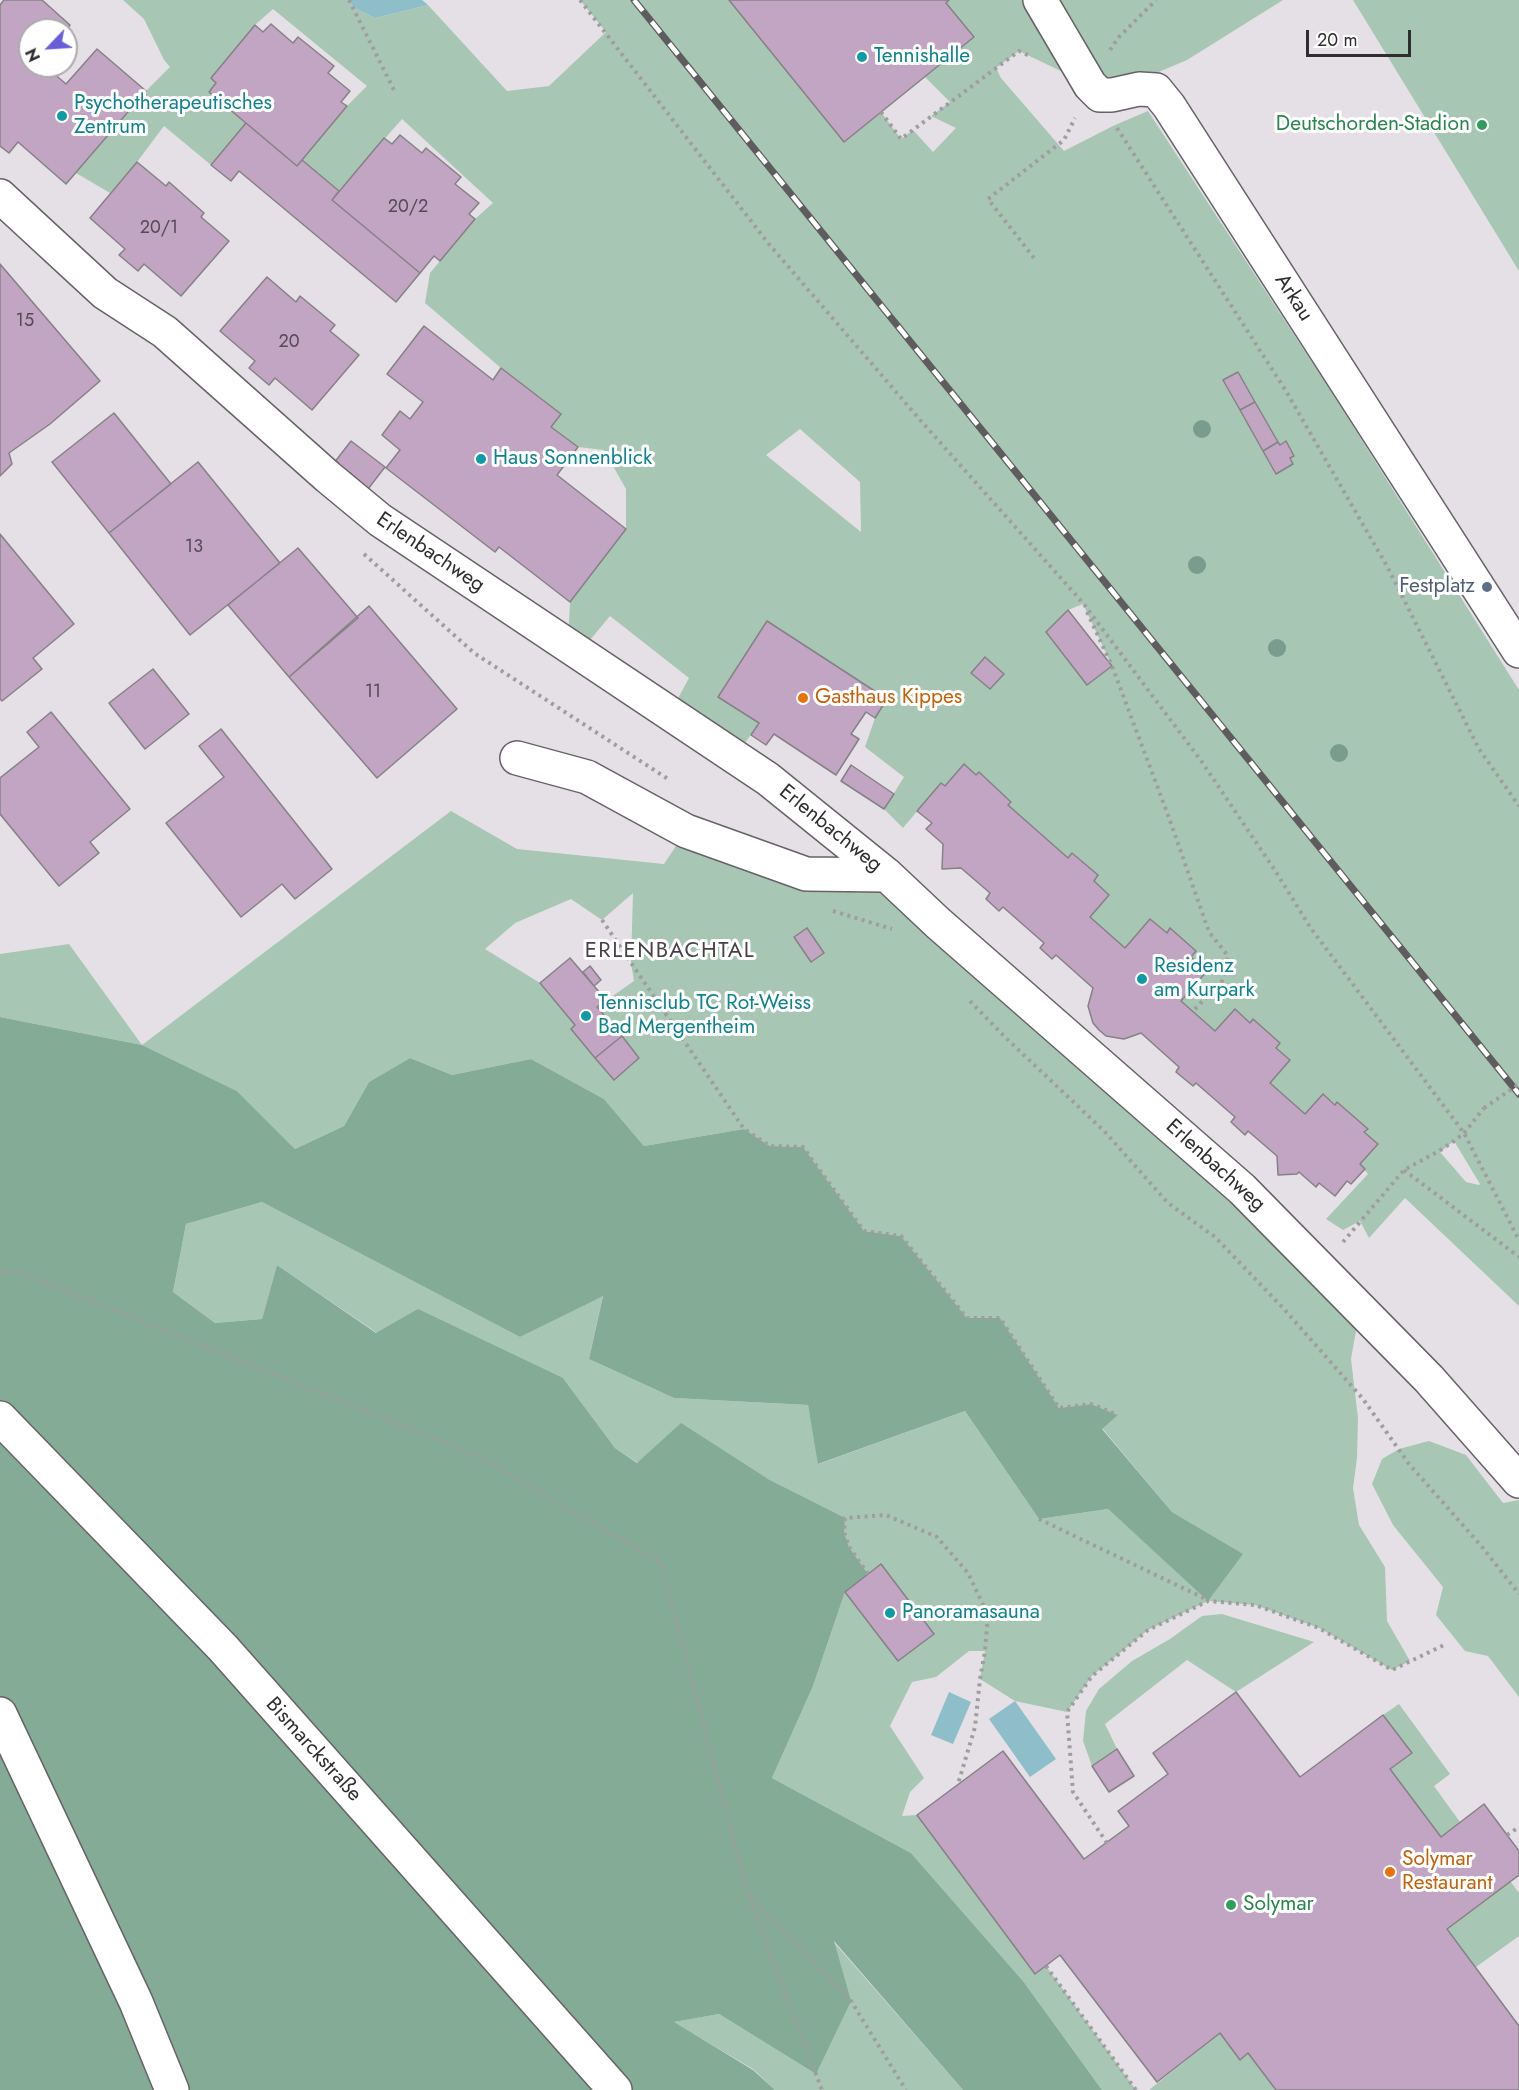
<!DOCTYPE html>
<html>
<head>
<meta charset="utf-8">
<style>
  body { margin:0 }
  #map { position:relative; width:1519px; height:2090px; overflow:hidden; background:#e5e0e6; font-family:Jost,sans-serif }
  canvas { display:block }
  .north { position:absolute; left:18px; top:18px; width:60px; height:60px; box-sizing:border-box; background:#fff; border:2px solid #acabac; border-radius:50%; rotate:245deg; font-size:16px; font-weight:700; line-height:24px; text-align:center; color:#2f2d2f }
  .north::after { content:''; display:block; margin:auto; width:21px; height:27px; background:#695ed7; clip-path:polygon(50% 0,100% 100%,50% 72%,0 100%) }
  .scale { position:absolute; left:1306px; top:30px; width:105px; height:27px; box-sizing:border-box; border:3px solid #2f2d2f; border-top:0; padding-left:8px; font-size:18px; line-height:21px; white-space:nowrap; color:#2f2d2f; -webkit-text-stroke:4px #fff; paint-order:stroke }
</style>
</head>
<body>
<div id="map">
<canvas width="1519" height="2090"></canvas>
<div class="north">N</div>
<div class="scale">20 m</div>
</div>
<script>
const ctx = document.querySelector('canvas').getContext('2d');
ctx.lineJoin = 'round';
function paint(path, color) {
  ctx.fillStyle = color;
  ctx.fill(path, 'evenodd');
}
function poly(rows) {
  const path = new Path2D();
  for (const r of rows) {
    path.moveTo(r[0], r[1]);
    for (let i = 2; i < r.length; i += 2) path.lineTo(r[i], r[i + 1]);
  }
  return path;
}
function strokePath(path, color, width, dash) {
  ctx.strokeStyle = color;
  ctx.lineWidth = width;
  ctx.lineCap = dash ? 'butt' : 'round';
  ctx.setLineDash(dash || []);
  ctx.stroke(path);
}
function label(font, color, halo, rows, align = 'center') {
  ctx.font = font + ' Jost,sans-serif';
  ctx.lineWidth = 6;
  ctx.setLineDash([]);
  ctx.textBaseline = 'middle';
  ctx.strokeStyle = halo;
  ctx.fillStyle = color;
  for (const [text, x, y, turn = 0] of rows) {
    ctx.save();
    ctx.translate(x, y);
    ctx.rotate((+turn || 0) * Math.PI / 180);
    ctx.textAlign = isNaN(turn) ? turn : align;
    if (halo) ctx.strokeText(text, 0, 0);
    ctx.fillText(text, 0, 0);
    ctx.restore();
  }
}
const green = poly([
  [123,0,349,0,353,7,375,18,428,5,507,91,549,86,606,32,580,0,729,0,844,142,881,112,901,139,913,130,933,152,956,128,931,116,950,102,925,77,973,37,946,3,949,0,1283,0,1187,60,1142,79,1090,85,1019,51,996,68,1001,78,1064,151,1115,125,1148,111,1334,396,1519,690,1519,1306,1405,1198,1369,1238,1360,1221,1343,1230,1326,1219,1368,1174,1360,1164,1377,1144,1364,1132,1368,1129,1323,1094,1305,1114,1270,1083,1290,1060,1276,1048,1280,1043,1253,1020,1250,1023,1235,1009,1215,1031,1181,1001,1207,971,1191,957,1196,951,1170,928,1167,933,1150,919,1125,948,1090,917,1109,895,1094,881,1098,875,1073,853,1068,858,1008,805,1011,801,979,773,976,775,963,765,945,786,941,783,903,828,884,809,904,777,865,747,875,718,887,699,767,621,718,696,759,723,735,757,670,713,689,678,610,616,580,652,568,645,570,602,626,529,626,489,604,450,578,447,551,427,561,414,501,368,425,303,430,273,475,219,493,203,402,119,339,191,302,160,347,106,367,86,273,9,255,25,211,78,216,83,209,92,246,123,211,165,164,126,137,162,110,193,76,173,146,91,170,67,164,60,144,19],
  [1238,372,1280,445,1286,442,1294,456,1276,473,1223,380],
  [800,429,860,482,861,532,766,455],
  [1083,604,1112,666,1087,685,1046,633,1068,610],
  [972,672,1003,674,990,689],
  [1454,1141,1480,1184,1479,1185,1466,1182,1440,1152],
  [1353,0,1519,0,1519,271],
  [451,811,517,849,664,864,686,831,887,875,1351,1299,1356,1331,1351,1359,1358,1418,1357,1458,1353,1488,1359,1525,1385,1567,1387,1621,1410,1661,1392,1670,1319,1628,1255,1605,1208,1601,1148,1630,1092,1676,1067,1712,1015,1701,980,1679,985,1651,969,1651,936,1677,912,1682,890,1726,924,1778,910,1792,902,1816,917,1815,1035,1973,1046,1966,1136,2090,1102,2090,1023,1981,911,1853,772,1778,813,1686,845,1592,898,1661,934,1634,881,1565,868,1574,849,1547,844,1532,844,1518,768,1479,638,1463,615,1448,563,1378,377,1333,277,1265,262,1319,215,1323,173,1292,186,1224,262,1202,520,1337,603,1295,589,1359,674,1398,808,1405,819,1464,965,1411,1039,1519,1108,1509,1208,1600,1242,1554,1172,1512,1102,1428,1118,1415,1091,1404,1059,1408,1000,1318,967,1318,901,1236,864,1231,803,1147,770,1146,744,1129,644,1146,604,1099,531,1059,452,1075,410,1058,369,1082,344,1126,295,1149,237,1091,142,1045,0,1017,0,954,69,944,142,1045],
  [633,893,631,963,634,981,597,1007,639,1057,614,1079,571,1029,575,1025,540,983,485,949,515,923,571,899,602,920],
  [1429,1441,1466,1455,1503,1503,1519,1500,1519,1697,1488,1656,1465,1651,1436,1615,1443,1587,1393,1525,1372,1484,1382,1459,1399,1449],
  [1222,1614,1314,1642,1236,1692,1187,1660,1105,1724,1117,1749,1092,1766,1083,1741,1086,1711,1099,1689,1132,1661,1170,1639,1202,1616],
  [1399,1704,1450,1774,1434,1786,1460,1822,1441,1837,1390,1769,1412,1753,1383,1715],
  [1510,1881,1519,1893,1519,1936,1476,1967,1447,1929],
  [832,1940,963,2090,775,2090,753,2069,673,2022,719,2014,816,2074],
  [1220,2033,1240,2059,1248,2053,1276,2090,1149,2090]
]);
const forest = poly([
  [0,1017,142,1045,237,1091,295,1149,344,1126,369,1082,410,1058,452,1075,531,1059,604,1099,644,1146,744,1129,770,1146,803,1147,864,1231,901,1236,967,1318,1000,1318,1059,1408,1091,1404,1118,1415,1102,1429,1172,1512,1243,1554,1208,1601,1108,1509,1039,1519,965,1411,818,1464,808,1405,674,1398,589,1359,603,1296,520,1337,262,1202,186,1224,173,1292,215,1323,262,1319,277,1265,376,1333,418,1309,563,1378,615,1448,637,1463,681,1423,768,1479,845,1518,844,1532,849,1547,868,1574,845,1592,813,1686,772,1778,911,1853,1023,1981,1102,2090,963,2090,834,1941,851,2001,816,2074,719,2014,674,2022,753,2070,775,2090,0,2090]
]);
const water = poly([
  [349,0,422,0,428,5,375,18,353,7],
  [949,1692,971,1702,953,1744,931,1735],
  [1015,1701,1056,1759,1030,1777,989,1719]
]);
const building = poly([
  [4,0,42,0,70,25,66,30,30,30,30,66,45,66,66,84,97,49,146,91,66,184,18,142,9,153,0,146,0,5,4,0],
  [729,0,949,0,946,3,974,37,844,142,729,0],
  [271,24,293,43,298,37,334,66,328,73,350,91,341,102,347,106,297,166,209,92,216,83,211,78,255,25,263,32,271,24],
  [246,123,297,166,302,160,339,191,332,200,420,273,396,302,239,171,231,181,211,165,246,123],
  [400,135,422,153,426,148,461,177,455,184,479,203,469,214,475,219,440,261,434,256,420,273,332,200,384,138,392,144,400,135],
  [137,162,166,186,169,182,204,213,201,217,229,241,181,296,144,264,138,271,119,255,125,249,90,218,137,162],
  [0,264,100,381,50,424,9,453,12,464,0,476,0,264],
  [267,277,296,302,300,296,335,325,330,331,359,355,312,410,275,378,269,385,249,368,255,361,220,331,267,277],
  [424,326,493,380,501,368,561,414,551,427,578,447,557,475,626,529,570,602,499,547,495,552,386,468,400,450,382,435,400,411,410,419,423,402,387,374,424,326],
  [1238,372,1255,402,1240,410,1223,380,1238,372],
  [1255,402,1278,442,1263,451,1240,410,1255,402],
  [114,413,171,484,109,533,52,462,114,413],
  [351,441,385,467,368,489,334,463,351,441],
  [1286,441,1294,456,1290,458,1293,464,1276,474,1263,451,1278,442,1280,445,1286,441],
  [198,462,280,563,190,635,109,533,198,462],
  [0,534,74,624,33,658,42,669,2,701,0,699,0,534],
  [298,548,358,618,289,677,228,605,298,548],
  [369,606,457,709,377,778,289,677,369,606],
  [1068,610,1112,666,1087,685,1046,632,1068,610],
  [767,621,887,699,875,718,866,712,851,734,859,739,836,775,774,734,766,745,751,735,759,723,718,697,767,621],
  [985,657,1004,674,990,689,971,673,985,657],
  [153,669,189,714,145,749,109,703,153,669],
  [51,712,130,809,90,842,99,853,59,886,0,814,0,778,39,747,27,732,51,712],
  [221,729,332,869,295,899,282,884,241,917,166,823,224,777,199,746,221,729],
  [964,764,976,775,979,772,1011,802,1008,805,1068,858,1072,853,1098,875,1094,881,1109,895,1090,917,1125,948,1150,919,1167,933,1170,928,1196,951,1191,957,1207,971,1181,1001,1215,1031,1235,1009,1250,1023,1253,1019,1280,1043,1276,1048,1290,1060,1270,1083,1305,1114,1323,1094,1335,1105,1337,1102,1368,1129,1364,1132,1378,1144,1360,1164,1365,1169,1351,1184,1347,1181,1335,1196,1319,1183,1316,1187,1299,1172,1297,1174,1278,1175,1277,1156,1248,1131,1245,1135,1231,1122,1235,1117,1196,1083,1193,1086,1176,1072,1179,1067,1141,1033,1124,1039,1106,1036,1099,1030,1093,1023,1088,1006,1093,988,1056,955,1052,959,1040,948,1044,943,1003,907,999,911,986,899,990,893,961,868,942,869,943,844,926,829,932,823,917,811,941,783,945,786,964,764],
  [851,765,894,794,884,809,841,781,851,765],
  [807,928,824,953,811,962,794,937,807,928],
  [570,958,606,1000,597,1007,622,1036,595,1058,571,1029,575,1025,540,983,570,958],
  [590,966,601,980,594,986,583,972,590,966],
  [622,1036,639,1058,614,1080,595,1058,622,1036],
  [881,1564,934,1634,898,1661,845,1592,881,1564],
  [1236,1692,1300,1777,1383,1715,1412,1753,1390,1769,1441,1837,1484,1804,1519,1851,1519,1875,1447,1929,1519,2026,1519,2090,1276,2090,1248,2053,1240,2060,1220,2033,1157,2082,1060,1955,1035,1974,917,1815,1003,1751,1084,1859,1129,1826,1118,1811,1168,1774,1153,1753,1236,1692],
  [1117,1749,1134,1776,1109,1792,1092,1766,1117,1749]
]);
const path = poly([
  [349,0,394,90],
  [580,0,768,243,921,421,1083,603,1202,762,1276,872,1310,927,1464,1133,1519,1240],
  [1110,50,1118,38,1156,0],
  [881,112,901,139,1019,51,1032,57],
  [1117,128,1286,391,1388,568,1479,749,1519,806],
  [1034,258,988,199,1064,140,1075,118],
  [364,554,474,653,668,779],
  [1087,612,1112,666,1168,815,1209,932,1228,956,1222,981,1193,1011],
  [833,911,892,929],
  [602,920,744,1129,770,1146,803,1147,864,1231,901,1236,967,1318,1000,1318,1059,1408,1091,1404,1118,1415],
  [970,1001,1006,1038,1105,1132,1168,1203,1215,1237,1284,1309,1363,1399,1409,1464,1483,1548,1519,1594],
  [1404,1170,1519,1257],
  [1343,1242,1404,1170,1439,1151,1454,1141,1464,1133,1484,1108],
  [0,1272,19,1272,478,1456,661,1563,748,1894,851,2001,906,2090],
  [1039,1519,1208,1600],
  [868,1574,849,1547,844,1532,845,1518,886,1515,937,1537,968,1573,988,1615,985,1651,980,1679,975,1727,958,1784],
  [1507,1835,1519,1827],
  [1107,1843,1073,1792,1067,1712,1092,1676,1148,1630,1208,1601,1255,1605,1319,1628,1392,1670,1444,1645],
  [749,1897,822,2090],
  [1046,1966,1136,2090]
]);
const street = poly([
  [1040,0,1090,85,1100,95,1112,95,1139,89,1156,90,1169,106,1519,651],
  [0,196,105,293,165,332,328,477,380,520,768,779,887,875,938,923,1242,1189,1429,1379,1519,1481],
  [517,758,587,777,686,831,806,874,887,875]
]);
const secondary = poly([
  [0,1418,223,1648,615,2090],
  [0,1714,136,2002,172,2090]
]);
const rail = poly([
  [634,0,1519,1094]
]);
const pathBridge = poly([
  [1484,1108,1519,1084]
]);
const trees = [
  [1202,429],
  [1197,565],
  [1277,648],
  [1339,753]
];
const markers = [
  [862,57,6,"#0f9aa8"],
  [62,116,6,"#0f9aa8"],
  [1482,125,6,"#2e9e5b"],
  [481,459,6,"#0f9aa8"],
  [1487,587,6,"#5c6f8a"],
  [803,698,6,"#e8710a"],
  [1142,979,6,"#0f9aa8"],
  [586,1016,6,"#0f9aa8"],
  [890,1613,6,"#0f9aa8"],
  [1390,1872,6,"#e8710a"],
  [1231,1905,6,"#2e9e5b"]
];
const numberNames = [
  ["20/2",408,208],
  ["20/1",159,229],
  ["15",25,322],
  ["20",289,343],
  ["13",194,548],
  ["11",373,693]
];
const cultureNames = [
  ["Tennishalle",874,57],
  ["Psychotherapeutisches",74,104],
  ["Zentrum",74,128],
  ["Haus Sonnenblick",493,459],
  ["Residenz",1154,967],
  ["am Kurpark",1154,991],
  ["Tennisclub TC Rot-Weiss",598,1004],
  ["Bad Mergentheim",598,1028],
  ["Panoramasauna",902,1613]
];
const leisureNames = [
  ["Deutschorden-Stadion",1470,125],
  ["Solymar",1243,1905,"left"]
];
const streetNames = [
  ["Arkau",1293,298,57],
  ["Erlenbachweg",430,553,34],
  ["Erlenbachweg",830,829,39],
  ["Erlenbachweg",1215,1166,42],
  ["Bismarckstraße",313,1750,48]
];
const serviceNames = [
  ["Festplatz",1475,587]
];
const foodNames = [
  ["Gasthaus Kippes",815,698],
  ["Solymar",1402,1860],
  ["Restaurant",1402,1884]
];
const neighbourhoodNames = [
  ["ERLENBACHTAL",670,952]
];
paint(green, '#a8c6b4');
paint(forest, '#83ab95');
paint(water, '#8ebeca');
paint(building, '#c1a5c3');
strokePath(building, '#868186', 1.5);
strokePath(street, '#676267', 36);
strokePath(secondary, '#676267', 36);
strokePath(path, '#a09da1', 4, [3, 4.5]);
strokePath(street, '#fff', 33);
strokePath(secondary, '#fff', 33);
strokePath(rail, '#5f5c5f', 7);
strokePath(rail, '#fff', 4.5, [14]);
strokePath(pathBridge, '#a09da1', 4, [3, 4.5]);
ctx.fillStyle = '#7a9c8e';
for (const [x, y] of trees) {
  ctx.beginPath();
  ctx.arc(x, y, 9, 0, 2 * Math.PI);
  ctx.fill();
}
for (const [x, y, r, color] of markers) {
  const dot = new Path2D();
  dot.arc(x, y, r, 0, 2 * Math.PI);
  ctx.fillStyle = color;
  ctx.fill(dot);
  strokePath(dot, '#fff', 2);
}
label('18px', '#544b54', null, numberNames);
label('21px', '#0d838f', '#fff', cultureNames, 'left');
label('21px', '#27864d', '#fff', leisureNames, 'right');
label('21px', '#2f2d2f', '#fff', streetNames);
label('21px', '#4e5e75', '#fff', serviceNames, 'right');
label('21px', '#c56008', '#fff', foodNames, 'left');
ctx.letterSpacing = '1.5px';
label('22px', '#474247', '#fff', neighbourhoodNames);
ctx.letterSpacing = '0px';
</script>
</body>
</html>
